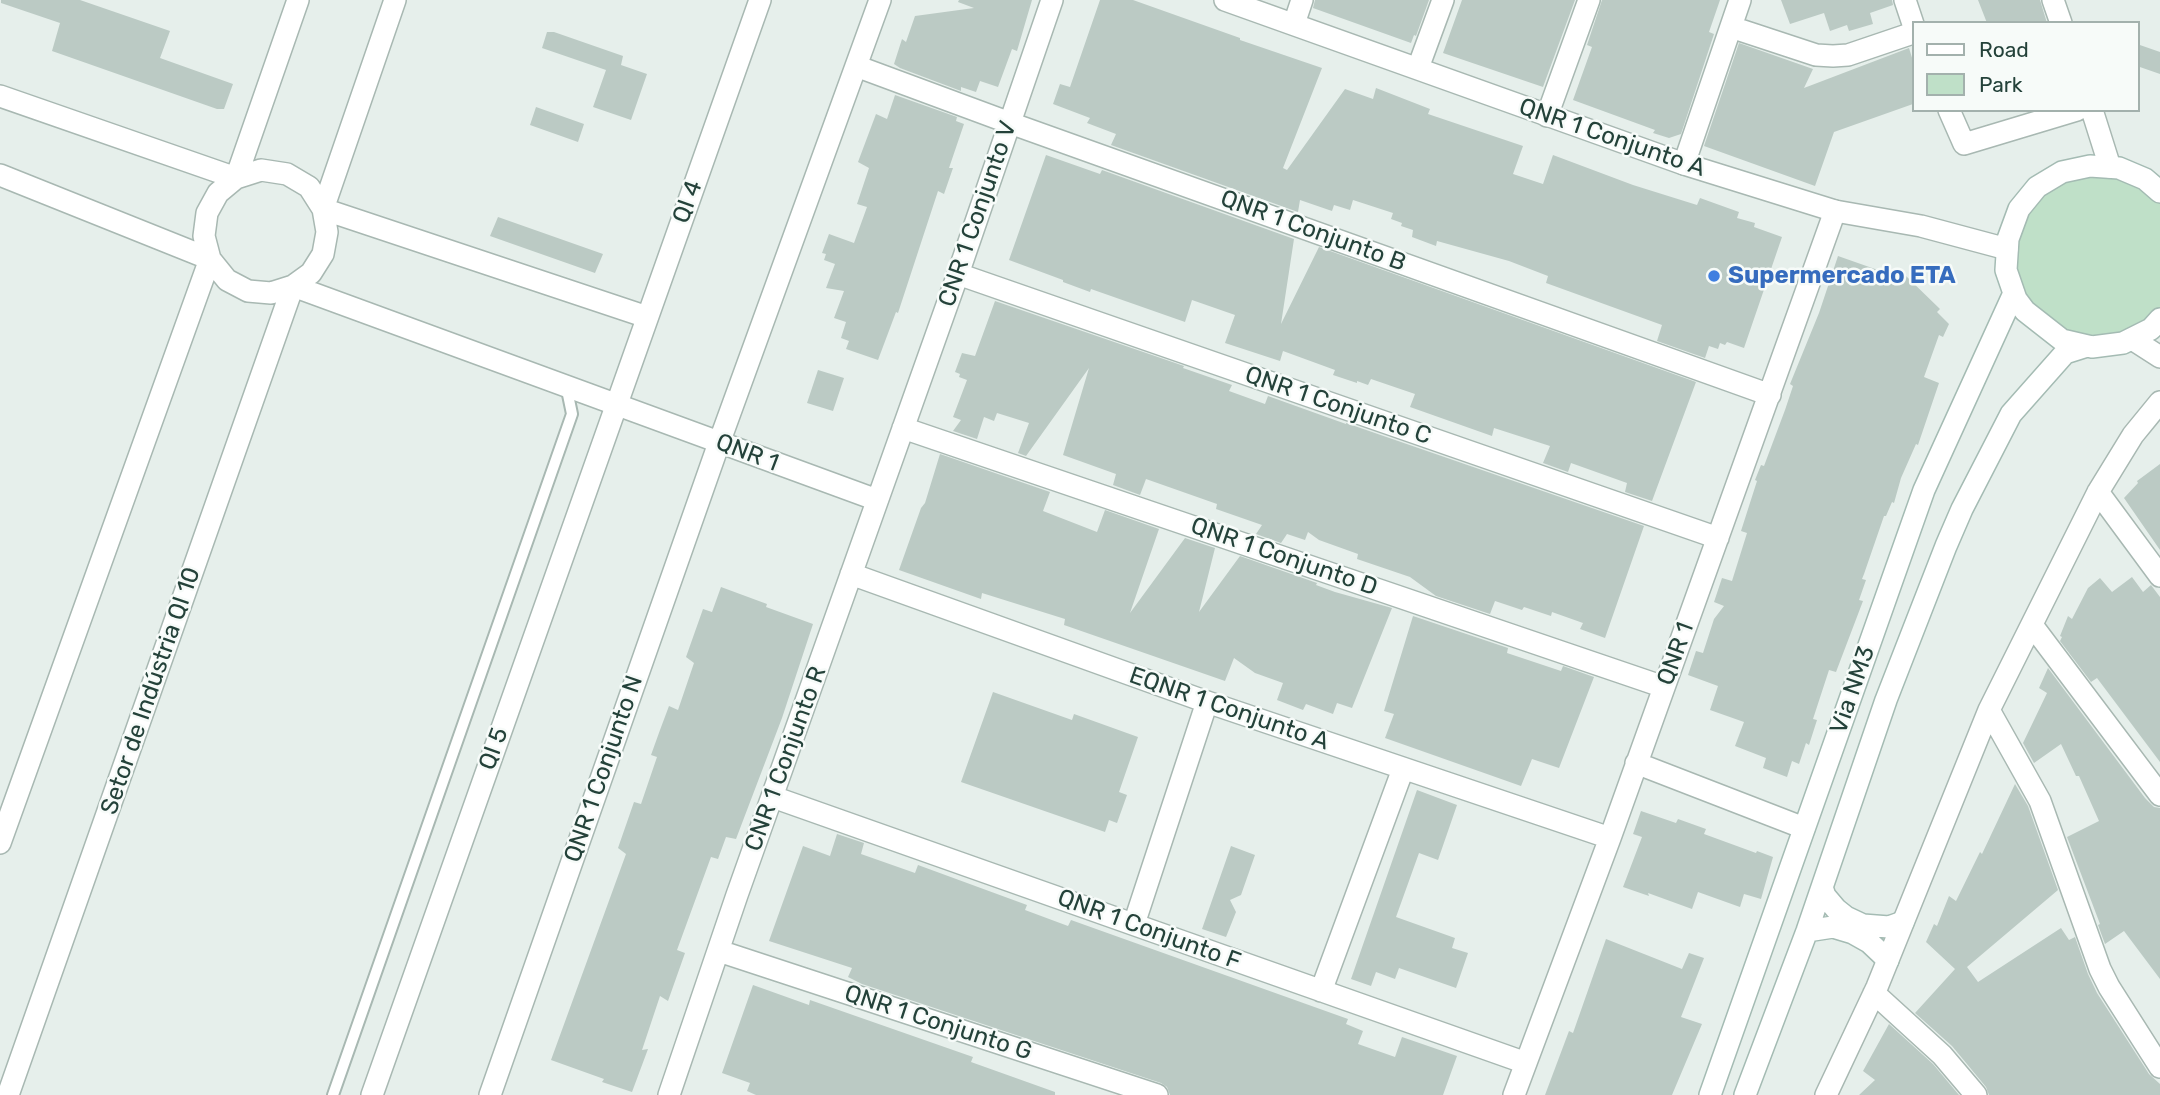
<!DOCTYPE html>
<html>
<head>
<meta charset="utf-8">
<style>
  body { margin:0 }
  #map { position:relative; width:2160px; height:1095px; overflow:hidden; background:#e6efeb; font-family:Rubik,sans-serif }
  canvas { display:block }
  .legend { position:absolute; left:1912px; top:21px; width:228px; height:91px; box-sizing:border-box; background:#f7fbf9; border:2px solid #a3b1ad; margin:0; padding:9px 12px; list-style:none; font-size:21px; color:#24423a }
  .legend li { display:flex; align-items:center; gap:14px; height:35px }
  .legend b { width:35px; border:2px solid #a3b1ad }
</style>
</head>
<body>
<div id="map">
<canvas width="2160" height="1095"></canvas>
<ul class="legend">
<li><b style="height:9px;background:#fff"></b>Road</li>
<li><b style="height:19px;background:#bfe0c8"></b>Park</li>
</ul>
</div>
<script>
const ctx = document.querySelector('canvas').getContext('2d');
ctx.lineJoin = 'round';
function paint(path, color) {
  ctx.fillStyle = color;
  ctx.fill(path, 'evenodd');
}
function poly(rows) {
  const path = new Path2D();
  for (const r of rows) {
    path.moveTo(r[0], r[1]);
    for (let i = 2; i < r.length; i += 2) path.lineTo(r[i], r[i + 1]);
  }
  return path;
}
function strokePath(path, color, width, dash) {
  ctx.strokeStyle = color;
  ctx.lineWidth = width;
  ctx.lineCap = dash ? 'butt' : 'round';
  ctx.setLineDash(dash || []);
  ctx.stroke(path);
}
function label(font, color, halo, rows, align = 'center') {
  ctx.font = font + ' Rubik,sans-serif';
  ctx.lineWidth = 5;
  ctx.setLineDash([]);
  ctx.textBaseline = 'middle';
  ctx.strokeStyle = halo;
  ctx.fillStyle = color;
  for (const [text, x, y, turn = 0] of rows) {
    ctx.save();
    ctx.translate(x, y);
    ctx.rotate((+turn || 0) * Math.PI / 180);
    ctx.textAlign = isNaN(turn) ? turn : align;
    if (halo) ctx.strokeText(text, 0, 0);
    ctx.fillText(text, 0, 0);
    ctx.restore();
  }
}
const green = poly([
  [2097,166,2160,193,2160,317,2098,346,2025,311,2008,239,2037,187]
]);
const building = poly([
  [1,0,80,0,170,31,160,58,233,84,224,109,217,109,52,51,60,23,1,3],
  [959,0,1032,0,1017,51,1012,49,998,87,980,81,976,92,961,87,961,91,900,68,894,64,902,39,906,42,915,16,974,8,958,2],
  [1100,0,1133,0,1240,38,1240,40,1322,68,1283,168,1287,170,1345,89,1373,99,1376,88,1430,109,1428,114,1523,146,1513,174,1543,184,1553,155,1633,185,1697,205,1700,198,1739,212,1737,218,1755,223,1754,227,1782,237,1744,348,1727,342,1725,345,1720,343,1718,349,1709,346,1705,358,1657,341,1662,325,1546,283,1548,276,1509,261,1437,241,1436,246,1412,237,1413,230,1401,226,1402,223,1391,219,1393,213,1353,200,1350,210,1334,205,1332,211,1300,200,1298,212,1111,145,1116,134,1087,123,1090,118,1053,104,1060,84,1070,87],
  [1315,0,1429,0,1416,36,1414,35,1411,43,1313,8],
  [1462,0,1575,0,1543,87,1443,53],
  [1602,0,1720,0,1709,32,1714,34,1681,134,1669,138,1653,133,1655,130,1573,100,1592,47,1587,45],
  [1781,0,1892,0,1893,5,1870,13,1873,24,1849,31,1847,25,1830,31,1824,13,1790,24],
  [1978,0,2040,0,2047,23,1987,23],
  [547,32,554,32,623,56,621,65,647,74,631,120,593,107,606,70,542,48],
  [1739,43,1813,69,1804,88,1909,48,1913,61,1913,104,1834,132,1815,186,1704,146],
  [2137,44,2160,52,2160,74,2137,66],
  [895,95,957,117,956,121,964,124,949,168,953,168,944,194,938,191,898,313,896,312,878,360,846,349,849,341,841,338,846,322,834,318,844,291,826,288,835,264,824,260,826,254,822,253,829,234,854,243,867,207,857,204,869,168,858,162,876,114,887,119],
  [536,107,584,124,578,142,530,125],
  [1046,155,1100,174,1102,170,1294,239,1281,324,1319,247,1696,382,1652,501,1625,492,1627,483,1571,463,1568,472,1543,463,1550,446,1494,428,1492,436,1410,407,1415,394,1371,379,1368,385,1357,381,1357,383,1333,375,1335,370,1283,351,1280,361,1225,343,1235,315,1192,300,1185,322,1091,289,1090,292,1063,282,1063,280,1009,260],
  [498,217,603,254,595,273,490,236],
  [1838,256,1892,275,1905,275,1940,309,1937,312,1949,324,1943,337,1939,335,1924,377,1939,383,1918,445,1916,444,1901,478,1894,503,1892,502,1886,516,1884,516,1864,574,1862,579,1866,580,1859,600,1863,601,1836,672,1829,670,1813,719,1817,720,1809,745,1806,743,1799,764,1792,761,1787,777,1763,768,1766,758,1735,746,1744,722,1710,710,1718,686,1688,675,1696,651,1703,653,1714,619,1724,606,1714,602,1722,578,1732,581,1747,533,1741,531,1757,481,1755,480,1761,465,1764,466,1785,410,1793,386,1790,384,1819,313],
  [995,301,1184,366,1183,368,1232,385,1229,391,1265,404,1268,396,1346,424,1346,423,1644,526,1605,638,1580,629,1583,623,1552,612,1551,616,1524,607,1522,610,1495,601,1490,614,1436,596,1410,577,1357,559,1358,554,1319,540,1308,532,1305,540,1287,534,1281,543,1256,534,1262,525,1216,509,1217,504,1146,479,1140,495,1113,485,1116,474,1063,455,1089,368,1026,456,1018,453,1029,423,997,413,994,421,984,417,977,439,953,431,961,420,953,417,967,380,959,377,960,374,955,372,962,353,975,356],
  [818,370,844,378,833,411,807,403],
  [940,454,1050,492,1043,511,1097,532,1105,510,1159,529,1130,613,1185,538,1215,548,1199,612,1240,556,1317,583,1316,585,1335,592,1392,608,1352,708,1337,703,1333,714,1306,704,1303,710,1277,700,1283,683,1255,673,1234,658,1225,681,1064,625,1065,619,982,593,981,599,899,570,921,508,925,503],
  [2160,464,2160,550,2124,498,2138,483,2137,481],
  [2132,577,2143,592,2151,585,2160,597,2160,762,2097,678,2091,682,2060,641,2062,637,2060,636,2068,616,2072,619,2088,588,2100,578,2112,592],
  [721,587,767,604,766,607,813,624,782,718,736,839,726,837,718,859,711,857,677,950,685,953,668,1001,660,996,642,1050,648,1049,632,1092,602,1082,604,1079,551,1060,626,854,618,848,634,802,641,804,657,757,651,755,660,730,669,706,678,710,694,663,686,657,703,609,712,612],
  [1413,616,1508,648,1507,653,1561,671,1563,666,1594,677,1559,768,1532,759,1521,786,1385,738,1394,714,1384,711],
  [2048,668,2145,798,2154,807,2160,808,2160,979,2124,931,2105,944,2098,925,2100,924,2067,837,2099,821,2079,776,2076,776,2061,744,2034,763,2023,743,2047,693,2039,688],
  [993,692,1072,720,1074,714,1138,737,1119,792,1127,795,1117,823,1109,820,1105,832,961,782],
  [2015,784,2028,806,2058,890,1967,967,1978,982,2061,928,2069,940,2075,937,2088,974,2097,993,2149,1074,2160,1084,2160,1095,1989,1095,1986,1087,1952,1046,1915,1013,1955,969,1926,942,1934,924,1937,926,1949,896,1956,901,1980,852,1982,854],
  [1417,790,1457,805,1438,860,1419,853,1396,917,1455,938,1452,948,1468,953,1456,988,1399,968,1395,979,1376,972,1371,986,1351,979],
  [1641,811,1676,823,1678,819,1706,829,1704,834,1756,853,1757,851,1773,857,1761,899,1744,894,1740,907,1698,892,1692,909,1648,893,1649,896,1623,887,1642,837,1633,834],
  [837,834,864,843,861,854,915,873,918,865,1027,905,1025,910,1068,926,1071,920,1348,1019,1346,1024,1363,1031,1358,1044,1395,1057,1402,1037,1457,1056,1443,1095,1170,1095,1167,1087,1161,1083,862,984,848,977,852,968,769,941,803,846,830,856],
  [1231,846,1255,855,1241,895,1230,900,1236,912,1226,937,1202,929],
  [1606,939,1682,969,1689,953,1704,958,1681,1017,1702,1024,1672,1095,1545,1095,1569,1031,1573,1033],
  [753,985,809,1005,810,1000,973,1057,971,1062,1055,1092,1055,1095,756,1095,747,1091,750,1083,722,1073],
  [1889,1024,1933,1064,1959,1095,1859,1095,1875,1080,1863,1071]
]);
const service = poly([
  [333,1095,572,414,566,385]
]);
const minor = poly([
  [395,0,323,209,647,317],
  [1905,0,1913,24],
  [2053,0,2061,23],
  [1294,24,1302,0],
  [1731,27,1816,55,1833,56,1848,55,1913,33],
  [856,66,1010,123,1770,395],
  [1418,68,1443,0],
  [0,96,236,178,298,0],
  [1949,110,1964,144,2077,110],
  [2092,110,2110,167],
  [1547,116,1589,0],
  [1684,164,1740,0],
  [0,175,210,259,0,843],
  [958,274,1718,538],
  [293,286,311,273,323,254,327,232,323,209,309,187,287,174,261,170,236,178,218,193,207,213,204,236,210,259,227,280,248,291,271,293,293,286,877,500],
  [903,428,1664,687],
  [2098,492,2160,576],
  [851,574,1207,702,1610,838],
  [2032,625,2160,795],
  [1989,710,2040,801,2100,969,2109,987,2160,1067],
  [1636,763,1804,828],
  [773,797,1526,1063],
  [1134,924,1207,702],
  [719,951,1157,1095],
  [1321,991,1403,769],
  [1874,993,1942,1055,1976,1095],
  [8,1095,293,286],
  [490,1095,719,443,880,0],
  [669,1095,737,895,958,274,1052,0],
  [1514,1095,1610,838,1835,211],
  [1826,1095,1877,987,1989,710,2098,492,2133,435,2160,402]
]);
const tertiary = poly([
  [1225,0,1684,164,1835,211,1921,226,2007,249],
  [2132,339,2160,357],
  [372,1095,760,0]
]);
const secondary = poly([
  [2160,192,2145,179,2119,168,2090,166,2062,172,2037,187,2019,209,2008,239,2006,270,2016,299,2025,311,2062,340,2092,347,2123,343,2151,329,2160,319],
  [1822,887,1825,896,1836,909,1846,917,1863,925,1889,927,1903,922],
  [1807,931,1833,927,1853,933,1869,942,1888,960],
  [1710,1095,1924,490,2014,293],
  [1745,1095,1807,931,1886,700,1946,546,1962,509,2011,414,2065,353,2087,346]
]);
const markers = [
  [1714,276,7,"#3f7fe0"]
];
const streetNames = [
  ["QNR 1 Conjunto A",1612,138,19],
  ["QI 4",688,202,-70],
  ["CNR 1 Conjunto V",978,214,-71],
  ["QNR 1 Conjunto B",1313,231,20],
  ["QNR 1 Conjunto C",1338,406,19],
  ["QNR 1",747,453,21],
  ["QNR 1 Conjunto D",1284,557,19],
  ["QNR 1",1676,654,-70],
  ["Via NM3",1853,690,-71],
  ["Setor de Indústria QI 10",151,691,-71],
  ["EQNR 1 Conjunto A",1229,709,19],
  ["QI 5",494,749,-70],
  ["CNR 1 Conjunto R",786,759,-70],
  ["QNR 1 Conjunto N",604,769,-71],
  ["QNR 1 Conjunto F",1149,930,20],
  ["QNR 1 Conjunto G",938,1023,18]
];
const shopNames = [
  ["Supermercado ETA",1728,276]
];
paint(green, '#bfe0c8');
paint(building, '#bbcac4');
strokePath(service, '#a8b8b2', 14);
strokePath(minor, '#a8b8b2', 24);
strokePath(tertiary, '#a8b8b2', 24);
strokePath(secondary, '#a4bbb3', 24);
strokePath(service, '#fff', 10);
strokePath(minor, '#fff', 21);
strokePath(tertiary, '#fff', 21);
strokePath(secondary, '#fff', 21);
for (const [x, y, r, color] of markers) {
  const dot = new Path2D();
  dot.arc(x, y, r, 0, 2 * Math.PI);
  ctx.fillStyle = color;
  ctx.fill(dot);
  strokePath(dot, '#f7fbf9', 2.5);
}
label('24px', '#24423a', '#f7fbf9', streetNames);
label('bold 24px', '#366cbe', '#f7fbf9', shopNames, 'left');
</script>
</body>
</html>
